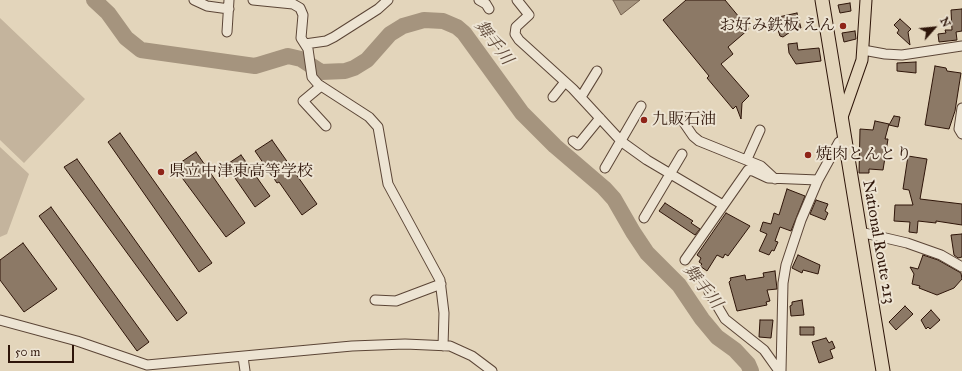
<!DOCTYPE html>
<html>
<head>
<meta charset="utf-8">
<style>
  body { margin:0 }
  #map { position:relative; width:962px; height:371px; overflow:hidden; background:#e3d5bb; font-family:"IM FELL Great Primer",serif }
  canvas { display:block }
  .north { position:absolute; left:914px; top:8px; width:40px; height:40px; -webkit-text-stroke:3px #ede4d3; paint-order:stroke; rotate:63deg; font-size:11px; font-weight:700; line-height:16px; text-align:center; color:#2e1509 }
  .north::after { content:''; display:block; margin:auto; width:14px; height:18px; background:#2e1509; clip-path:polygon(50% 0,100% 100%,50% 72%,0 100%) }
  .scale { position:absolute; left:8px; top:345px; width:66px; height:18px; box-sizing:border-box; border:2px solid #2e1509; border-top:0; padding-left:5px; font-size:12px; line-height:14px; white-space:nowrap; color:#2e1509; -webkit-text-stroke:3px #ede4d3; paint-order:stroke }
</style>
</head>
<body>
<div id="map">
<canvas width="962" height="371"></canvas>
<div class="north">N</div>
<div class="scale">50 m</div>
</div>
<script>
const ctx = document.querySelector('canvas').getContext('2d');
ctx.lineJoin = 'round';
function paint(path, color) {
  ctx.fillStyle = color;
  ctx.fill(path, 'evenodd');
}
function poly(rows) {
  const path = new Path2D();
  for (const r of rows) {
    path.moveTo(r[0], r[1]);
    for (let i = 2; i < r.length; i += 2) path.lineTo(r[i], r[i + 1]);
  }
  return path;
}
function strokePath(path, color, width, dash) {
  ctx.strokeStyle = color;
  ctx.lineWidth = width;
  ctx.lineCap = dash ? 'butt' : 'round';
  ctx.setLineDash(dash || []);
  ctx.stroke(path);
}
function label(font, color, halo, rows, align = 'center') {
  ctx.font = font + ' "IM FELL Great Primer","Noto Serif JP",serif';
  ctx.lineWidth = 4;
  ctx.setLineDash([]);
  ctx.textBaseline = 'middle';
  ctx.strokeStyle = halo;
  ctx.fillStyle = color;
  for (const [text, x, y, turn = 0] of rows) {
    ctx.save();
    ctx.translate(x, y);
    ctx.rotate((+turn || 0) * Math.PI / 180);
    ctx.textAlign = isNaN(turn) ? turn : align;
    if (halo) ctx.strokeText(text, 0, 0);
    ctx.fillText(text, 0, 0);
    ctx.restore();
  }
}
const green = poly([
  [0,18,85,99,24,163,0,140],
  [0,147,29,174,7,234,0,237]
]);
const water = poly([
  [613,0,640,0,621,15,613,0]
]);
const river = poly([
  [94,0,108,13,126,38,141,50,255,66,288,56,301,59,321,72,345,71,354,68,367,60,390,34,403,26,424,20,443,21,457,27,464,33,522,113,555,146,604,188,614,199,633,232,647,253,679,285,702,319,717,337,735,350,748,364,751,371]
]);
const building = poly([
  [686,0,725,0,749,29,728,47,733,54,721,64,749,96,742,103,741,119,736,106,733,109,707,78,709,76,663,20,686,0],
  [850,3,851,11,840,13,838,5,850,3],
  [962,9,962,31,956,32,957,40,939,42,938,34,946,33,945,30,952,30,951,10,962,9],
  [797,13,801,28,793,30,783,37,780,36,774,18,797,13],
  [900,19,911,29,908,32,910,45,897,33,899,30,894,25,900,19],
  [855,31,856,39,844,42,842,33,855,31],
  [797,43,798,50,819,48,821,61,796,64,789,53,788,44,797,43],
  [916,62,916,73,897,71,897,63,916,62],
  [935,66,946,68,947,71,961,73,955,111,949,129,925,125,935,66],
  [894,116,900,117,898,127,889,125,894,116],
  [875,121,889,124,885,139,888,139,883,170,869,169,869,173,859,173,860,129,873,130,875,121],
  [120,133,212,263,199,272,108,142,120,133],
  [272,140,317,204,302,215,279,182,277,183,255,151,272,140],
  [196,152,245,223,226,237,174,167,196,152],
  [241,155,270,196,255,207,226,165,241,155],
  [908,156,927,159,920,199,962,204,962,225,936,221,936,223,918,221,917,233,909,232,910,222,894,221,895,205,913,205,909,190,903,189,908,156],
  [77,159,187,313,177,321,64,167,77,159],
  [787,189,805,196,791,231,780,227,775,241,778,242,774,251,772,250,769,255,759,251,767,234,760,231,763,222,771,224,774,213,779,215,787,189],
  [816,200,828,204,825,211,828,213,825,220,810,214,816,200],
  [665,203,693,221,691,223,700,229,695,235,659,211,665,203],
  [51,207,149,342,137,351,39,216,51,207],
  [726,213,750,226,728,256,725,254,723,258,717,255,707,271,700,266,702,264,699,262,701,258,697,255,726,213],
  [962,234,962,257,958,258,954,255,951,235,962,234],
  [23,243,57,289,24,312,0,280,0,260,23,243],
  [798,255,820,265,818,274,803,270,802,273,792,268,798,255],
  [923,255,938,260,961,273,962,279,954,288,937,295,919,288,920,286,912,284,914,274,910,267,918,269,923,255],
  [775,271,777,289,767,290,770,301,766,302,767,305,737,311,729,282,731,280,730,278,745,275,746,280,764,277,763,273,775,271],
  [802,300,804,315,791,316,790,306,792,305,792,302,802,300],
  [905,306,913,314,896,330,889,322,905,306],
  [931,310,940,320,930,329,928,327,926,329,921,320,931,310],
  [760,320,773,320,771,338,759,337,760,320],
  [800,327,814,327,814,335,800,335,800,327],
  [826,338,829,343,832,341,835,348,830,350,833,358,819,363,812,342,826,338]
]);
const minor = poly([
  [194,0,207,6,229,9],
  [253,0,293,4,300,8,303,15,301,38,308,49,312,77,318,84,369,117,378,127,388,184,440,280,444,313,443,346],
  [479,0,486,4,489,9],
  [517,0,529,15,516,27,515,34,519,40,573,89,622,142,647,160,723,205],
  [227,32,229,0],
  [305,44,326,41,334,37,378,9,388,0],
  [863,50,885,54,902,55,962,46],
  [321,86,303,101,326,126],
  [553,97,565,82],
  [581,97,597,71],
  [962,108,959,129,962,134],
  [682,120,693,136,699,141,761,166,775,179],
  [573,141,578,145,600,118],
  [747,159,760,130],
  [605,168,641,106],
  [644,218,682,154],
  [860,232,907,243,941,255,962,267],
  [685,260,748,170,753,171,768,178,818,180],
  [709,292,725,319,764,350,779,371],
  [375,300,396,301,441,284],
  [0,320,77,341,147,365,352,346,405,344,450,346,472,356,492,371],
  [243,357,245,371],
  [781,371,783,283,786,265,801,220,818,180,839,142,844,139]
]);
const major = poly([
  [841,120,862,60,866,0]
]);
const highway = poly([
  [822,0,883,371]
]);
const markers = [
  [843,26,4,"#8f2418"],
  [644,120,4,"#8f2418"],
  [808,155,4,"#8f2418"],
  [161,172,4,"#8f2418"]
];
const poiNames = [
  ["お好み鉄板 えん",835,26,"right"],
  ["九販石油",652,120],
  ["焼肉とんとり",816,155],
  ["県立中津東高等学校",169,172]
];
const streetNames = [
  ["National Route 213",878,242,80]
];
const waterNames = [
  ["舞手川",493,43,53],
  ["舞手川",702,287,52]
];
paint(green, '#c4b49d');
paint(water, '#a5947e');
strokePath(water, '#75614f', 1);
strokePath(river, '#a5947e', 16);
paint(building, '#8c7966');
strokePath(building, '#2e1509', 1);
strokePath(minor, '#5b4536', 11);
strokePath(major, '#2e1509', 13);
strokePath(highway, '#2e1509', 15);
strokePath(minor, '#ede4d3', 9);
strokePath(major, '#e3d5bb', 11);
strokePath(highway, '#e3d5bb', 13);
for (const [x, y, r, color] of markers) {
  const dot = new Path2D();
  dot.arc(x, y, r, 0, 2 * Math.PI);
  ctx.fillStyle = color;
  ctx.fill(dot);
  strokePath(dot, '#ede4d3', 1.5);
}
label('16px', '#2e1509', '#ede4d3', poiNames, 'left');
label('16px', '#2e1509', '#ede4d3', streetNames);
label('italic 17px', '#5e4838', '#ede4d3', waterNames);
</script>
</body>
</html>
